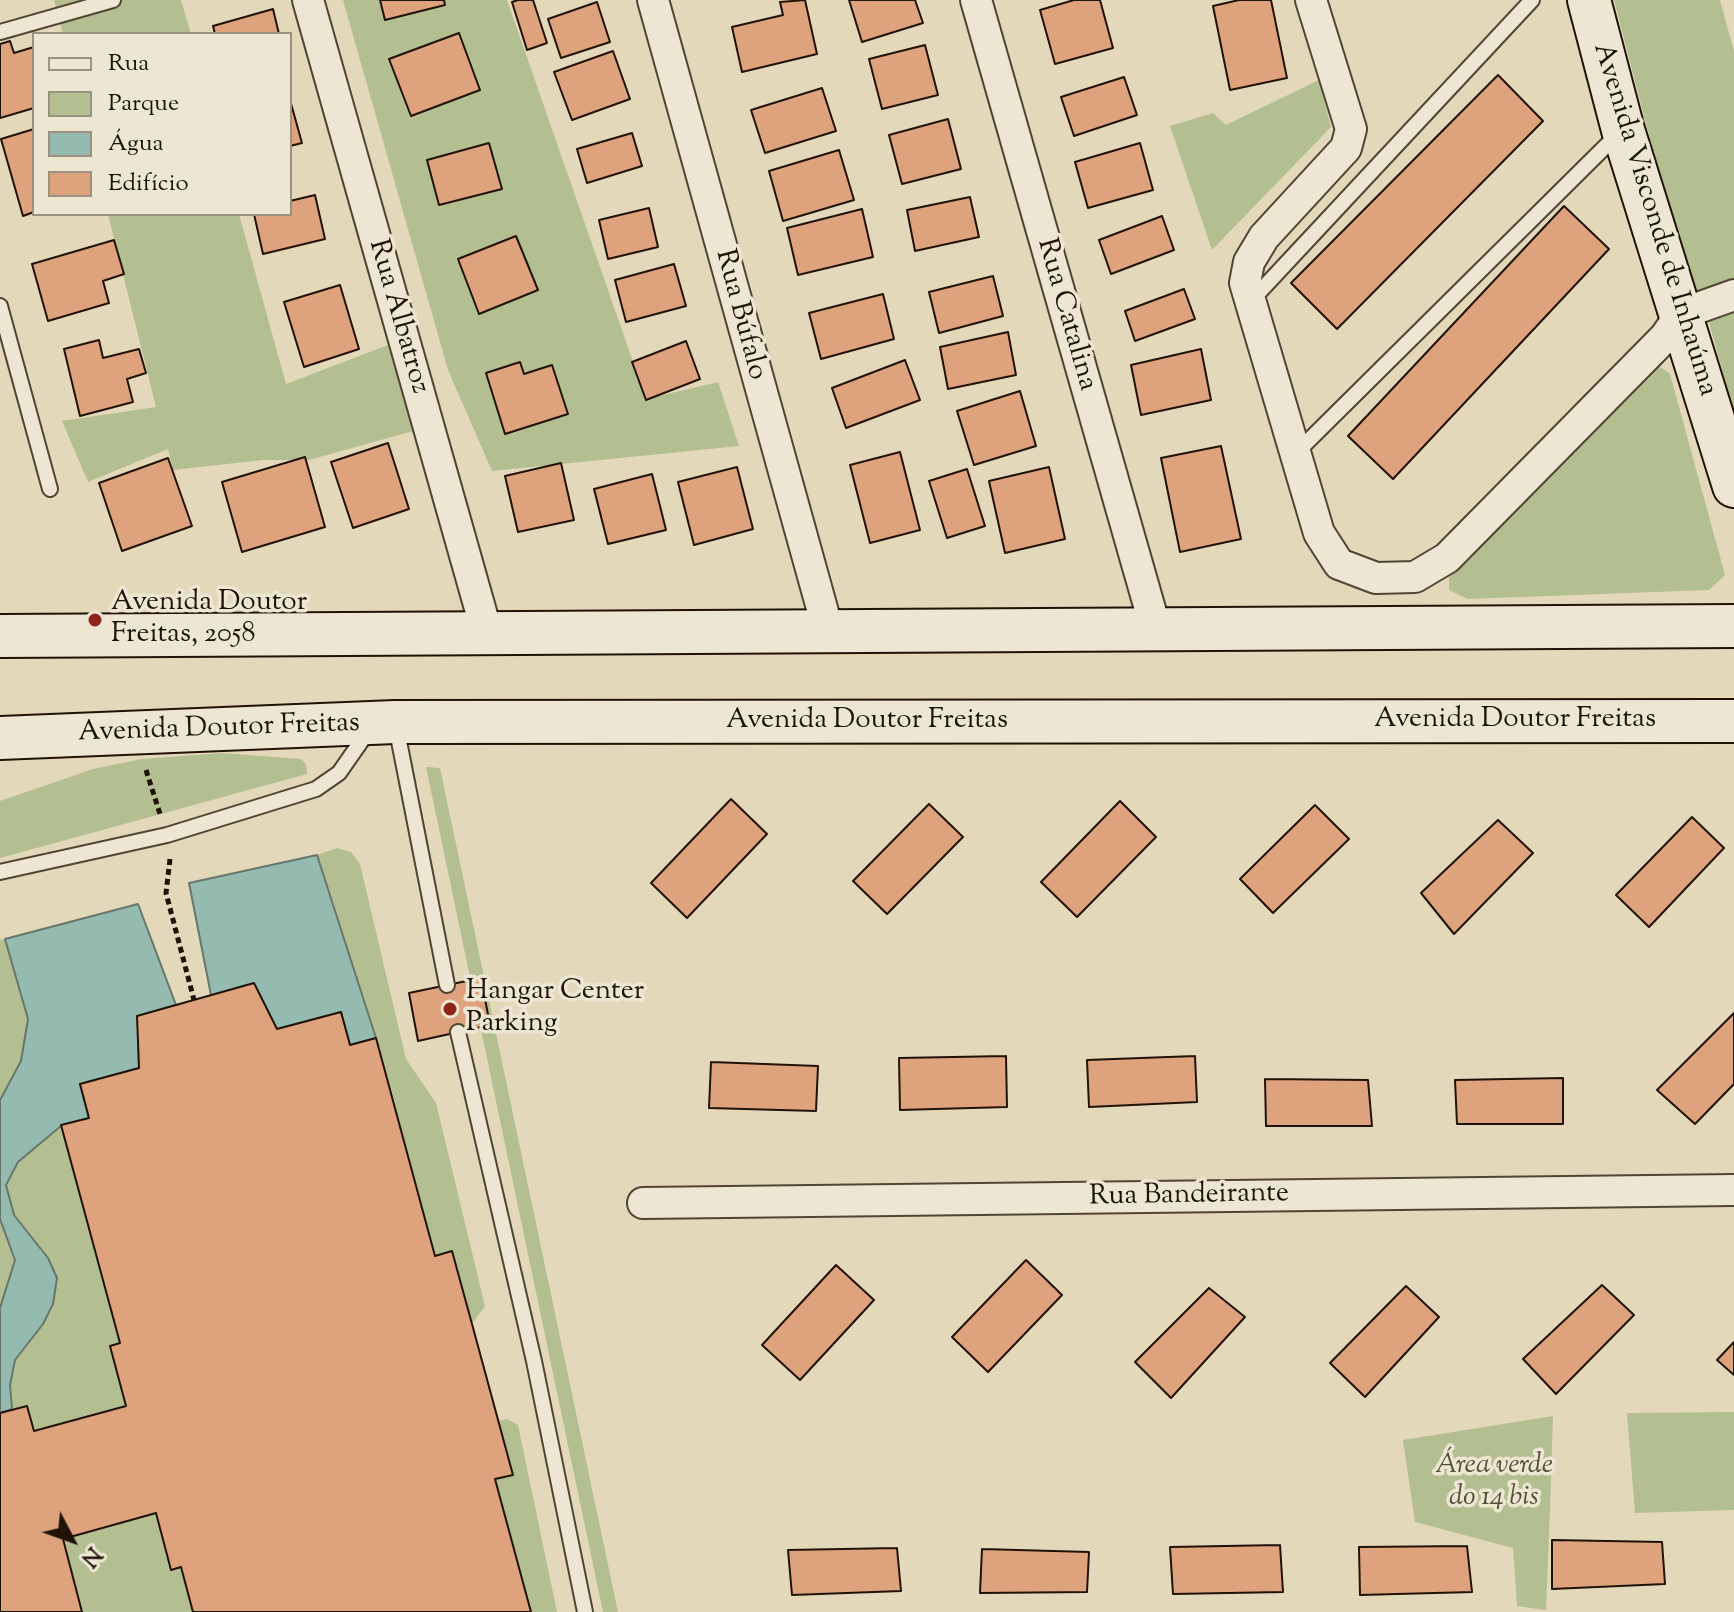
<!DOCTYPE html>
<html>
<head>
<meta charset="utf-8">
<style>
  body { margin:0 }
  #map { position:relative; width:1734px; height:1612px; overflow:hidden; background:#e4d8bb; font-family:"Sorts Mill Goudy",serif }
  canvas { display:block }
  .legend { position:absolute; left:32px; top:32px; width:260px; height:184px; box-sizing:border-box; background:#ede6d3; border:2px solid #9b9181; margin:0; padding:10px 14px; list-style:none; font-size:24px; color:#211206 }
  .legend li { display:flex; align-items:center; gap:16px; height:40px }
  .legend b { width:40px; border:2px solid #9b9181 }
  .north { position:absolute; left:32px; top:1500px; width:80px; height:80px; -webkit-text-stroke:6px #ede6d3; paint-order:stroke; rotate:131deg; font-size:22px; font-weight:700; line-height:32px; text-align:center; color:#211206 }
  .north::after { content:''; display:block; margin:auto; width:28px; height:36px; background:#211206; clip-path:polygon(50% 0,100% 100%,50% 72%,0 100%) }
</style>
</head>
<body>
<div id="map">
<canvas width="1734" height="1612"></canvas>
<ul class="legend">
<li><b style="height:10px;background:#ede6d3"></b>Rua</li>
<li><b style="height:22px;background:#b3bf91"></b>Parque</li>
<li><b style="height:22px;background:#95bab0"></b>Água</li>
<li><b style="height:22px;background:#dea37d"></b>Edifício</li>
</ul>
<div class="north">N</div>
</div>
<script>
const ctx = document.querySelector('canvas').getContext('2d');
ctx.lineJoin = 'round';
function paint(path, color) {
  ctx.fillStyle = color;
  ctx.fill(path, 'evenodd');
}
function poly(rows) {
  const path = new Path2D();
  for (const r of rows) {
    path.moveTo(r[0], r[1]);
    for (let i = 2; i < r.length; i += 2) path.lineTo(r[i], r[i + 1]);
  }
  return path;
}
function strokePath(path, color, width, dash) {
  ctx.strokeStyle = color;
  ctx.lineWidth = width;
  ctx.lineCap = dash ? 'butt' : 'round';
  ctx.setLineDash(dash || []);
  ctx.stroke(path);
}
function label(font, color, halo, rows, align = 'center') {
  ctx.font = font + ' "Sorts Mill Goudy",serif';
  ctx.lineWidth = 7;
  ctx.setLineDash([]);
  ctx.textBaseline = 'middle';
  ctx.strokeStyle = halo;
  ctx.fillStyle = color;
  for (const [text, x, y, turn = 0] of rows) {
    ctx.save();
    ctx.translate(x, y);
    ctx.rotate((+turn || 0) * Math.PI / 180);
    ctx.textAlign = isNaN(turn) ? turn : align;
    if (halo) ctx.strokeText(text, 0, 0);
    ctx.fillText(text, 0, 0);
    ctx.restore();
  }
}
const green = poly([
  [54,0,181,0,191,34,63,34],
  [343,0,507,0,646,399,718,382,739,446,492,471,448,370],
  [1614,0,1720,0,1734,51,1734,278,1690,294],
  [1319,80,1331,127,1212,250,1170,126,1213,113,1226,125],
  [108,214,239,214,286,384,388,345,413,431,309,460,263,460,173,470,168,449,88,482,62,421,156,407],
  [1734,311,1734,412,1708,319],
  [1656,364,1670,374,1725,575,1709,590,1468,599,1449,590,1449,569],
  [222,753,301,759,306,764,307,774,0,858,0,801,93,769,142,759],
  [426,767,440,768,618,1612,603,1612],
  [337,848,351,852,360,864,406,1059,436,1103,485,1306,472,1324,452,1252,435,1256,376,1038,317,855],
  [5,939,28,1019,21,1061,0,1100,0,940],
  [61,1125,120,1343,111,1346,126,1406,34,1431,27,1406,12,1409,10,1385,15,1360,43,1324,53,1304,30,1234,14,1215,6,1185,18,1162],
  [0,1219,15,1260,0,1308],
  [1734,1412,1734,1510,1635,1513,1627,1413],
  [1553,1416,1550,1510,1546,1610,1517,1606,1513,1548,1415,1522,1403,1440],
  [507,1419,518,1425,557,1612,531,1612,495,1479,512,1475,498,1421],
  [156,1513,171,1569,181,1567,193,1612,82,1612,63,1539]
]);
const water = poly([
  [317,855,376,1038,350,1045,341,1012,277,1029,211,995,189,883,317,855],
  [138,904,176,1005,138,1016,139,1068,80,1084,89,1118,61,1126,18,1162,6,1185,14,1215,48,1258,57,1278,53,1304,43,1324,15,1360,10,1385,12,1409,0,1413,0,1308,15,1260,0,1219,0,1100,21,1061,28,1019,5,939,138,904]
]);
const building = poly([
  [380,0,444,0,445,5,385,20,380,0],
  [518,0,533,0,547,43,527,50,512,2,518,0],
  [805,0,817,54,742,72,732,27,783,15,780,2,805,0],
  [849,0,915,0,923,23,862,42,849,0],
  [1074,0,1100,0,1113,48,1055,64,1040,10,1074,0],
  [1239,0,1271,0,1287,78,1230,90,1213,6,1239,0],
  [597,2,610,42,561,58,548,19,597,2],
  [273,9,279,34,215,34,213,26,273,9],
  [459,33,480,90,411,116,389,59,459,33],
  [10,41,14,53,34,47,34,108,0,118,0,44,10,41],
  [925,45,938,95,882,109,869,59,925,45],
  [613,51,630,99,572,120,554,72,613,51],
  [1498,75,1543,121,1337,329,1291,283,1498,75],
  [1124,77,1137,115,1074,136,1061,97,1124,77],
  [822,88,836,131,765,153,751,110,822,88],
  [290,100,302,143,290,146,290,100],
  [948,119,961,169,902,184,889,135,948,119],
  [34,129,34,212,23,216,1,139,34,129],
  [632,133,642,166,587,183,577,149,632,133],
  [489,143,502,189,439,205,427,160,489,143],
  [1140,143,1153,190,1088,208,1075,162,1140,143],
  [839,150,854,200,783,221,769,171,839,150],
  [315,195,325,239,263,254,254,214,290,214,290,201,315,195],
  [970,197,979,237,915,251,907,210,970,197],
  [1564,206,1609,249,1393,479,1348,436,1564,206],
  [649,208,658,247,608,259,599,220,649,208],
  [862,209,873,257,798,275,787,228,862,209],
  [1162,216,1174,250,1111,274,1099,240,1162,216],
  [516,236,538,290,479,314,458,259,516,236],
  [114,240,124,274,103,281,109,303,48,321,32,264,114,240],
  [674,264,686,306,626,322,615,280,674,264],
  [993,276,1003,316,939,333,929,292,993,276],
  [340,285,359,349,304,367,284,302,340,285],
  [1184,289,1195,319,1135,341,1125,311,1184,289],
  [883,294,894,339,821,359,809,313,883,294],
  [1008,332,1016,375,948,389,940,347,1008,332],
  [99,340,103,358,139,349,146,373,127,379,133,402,80,416,64,349,99,340],
  [686,341,700,379,646,400,632,362,686,341],
  [1201,349,1211,400,1141,415,1131,365,1201,349],
  [905,360,920,400,846,428,832,388,905,360],
  [520,362,524,374,552,365,568,414,505,434,486,373,520,362],
  [1020,391,1036,446,974,465,957,411,1020,391],
  [388,443,409,509,353,528,331,462,388,443],
  [1221,446,1241,539,1180,552,1161,458,1221,446],
  [900,452,920,530,870,543,850,465,900,452],
  [305,457,325,527,242,552,222,482,305,457],
  [168,458,192,526,122,551,99,483,168,458],
  [561,463,574,520,518,532,505,476,561,463],
  [737,467,753,529,694,545,678,482,737,467],
  [1049,467,1065,539,1005,553,989,481,1049,467],
  [967,469,985,526,947,538,929,481,967,469],
  [652,474,666,530,608,544,594,489,652,474],
  [731,799,767,834,687,918,651,883,731,799],
  [1120,801,1156,837,1077,917,1041,882,1120,801],
  [929,804,963,837,887,914,853,881,929,804],
  [1315,805,1349,839,1273,913,1240,879,1315,805],
  [1692,817,1724,848,1649,927,1616,895,1692,817],
  [1498,820,1533,853,1454,934,1421,893,1498,820],
  [481,978,490,1025,418,1041,409,993,481,978],
  [254,983,277,1029,341,1012,350,1045,376,1038,435,1256,452,1251,472,1324,513,1475,495,1479,531,1612,193,1612,181,1567,171,1570,156,1513,63,1539,82,1612,0,1612,0,1413,27,1406,34,1431,126,1406,110,1346,120,1343,61,1125,89,1118,80,1084,139,1068,137,1016,254,983],
  [1734,1013,1734,1084,1695,1124,1657,1090,1734,1013],
  [1006,1056,1007,1107,900,1110,899,1058,1006,1056],
  [1195,1056,1197,1102,1089,1107,1087,1060,1195,1056],
  [711,1062,818,1066,816,1111,709,1108,711,1062],
  [1563,1078,1563,1124,1457,1124,1455,1080,1563,1078],
  [1265,1079,1368,1080,1372,1126,1266,1126,1265,1079],
  [1026,1260,1062,1295,988,1372,952,1337,1026,1260],
  [836,1265,874,1300,800,1380,762,1345,836,1265],
  [1602,1285,1634,1315,1556,1394,1523,1359,1602,1285],
  [1406,1286,1439,1317,1365,1397,1330,1363,1406,1286],
  [1209,1288,1245,1317,1171,1398,1135,1362,1209,1288],
  [1734,1342,1734,1375,1717,1360,1734,1342],
  [1552,1540,1662,1542,1665,1584,1552,1589,1552,1540],
  [1280,1545,1283,1592,1173,1594,1170,1547,1280,1545],
  [1467,1546,1472,1592,1360,1595,1359,1547,1467,1546],
  [897,1548,901,1591,792,1595,788,1550,897,1548],
  [982,1549,1089,1552,1087,1592,980,1593,982,1549]
]);
const path = poly([
  [146,770,160,814],
  [170,859,166,893,194,1000]
]);
const lane = poly([
  [0,32,113,0],
  [1251,301,1532,0],
  [0,306,50,489],
  [1296,453,1619,133],
  [396,726,447,985],
  [0,872,167,835,316,789,339,773,369,730],
  [458,1032,534,1361,585,1612]
]);
const street = poly([
  [308,0,487,633],
  [653,0,828,630],
  [976,0,1156,630],
  [1311,0,1351,129,1346,148,1264,237,1249,262,1245,283,1319,533,1339,564,1376,578,1415,577,1447,558,1665,337,1681,314,1734,295],
  [643,1203,1734,1190]
]);
const secondary = poly([
  [1589,0,1623,130,1734,486],
  [0,636,1734,626],
  [0,738,395,722,1734,721]
]);
const markers = [
  [95,620,8,"#8f2418"],
  [450,1009,8,"#8f2418"]
];
const streetNames = [
  ["Avenida Visconde de Inhaúma",1653,220,73],
  ["Rua Búfalo",739,315,75],
  ["Rua Catalina",1065,315,74],
  ["Rua Albatroz",397,317,74],
  ["Avenida Doutor Freitas",1515,721],
  ["Avenida Doutor Freitas",867,722],
  ["Avenida Doutor Freitas",219,730,-2],
  ["Rua Bandeirante",1189,1197,-1]
];
const poiNames = [
  ["Avenida Doutor",111,604],
  ["Freitas, 2058",111,636],
  ["Hangar Center",466,993],
  ["Parking",466,1025]
];
const parkNames = [
  ["Área verde",1494,1467],
  ["do 14 bis",1494,1499]
];
paint(green, '#b3bf91');
paint(water, '#95bab0');
strokePath(water, '#67776c', 2);
paint(building, '#dea37d');
strokePath(building, '#211206', 2);
strokePath(lane, '#524433', 18);
strokePath(street, '#524433', 34);
strokePath(secondary, '#211206', 46);
strokePath(path, '#211206', 5, [6, 4]);
strokePath(lane, '#ede6d3', 14);
strokePath(street, '#ede6d3', 30);
strokePath(secondary, '#ede6d3', 42);
for (const [x, y, r, color] of markers) {
  const dot = new Path2D();
  dot.arc(x, y, r, 0, 2 * Math.PI);
  ctx.fillStyle = color;
  ctx.fill(dot);
  strokePath(dot, '#ede6d3', 3);
}
label('28px', '#211206', '#ede6d3', streetNames);
label('28px', '#211206', '#ede6d3', poiNames, 'left');
label('italic 28px', '#544f37', '#ede6d3', parkNames);
</script>
</body>
</html>
